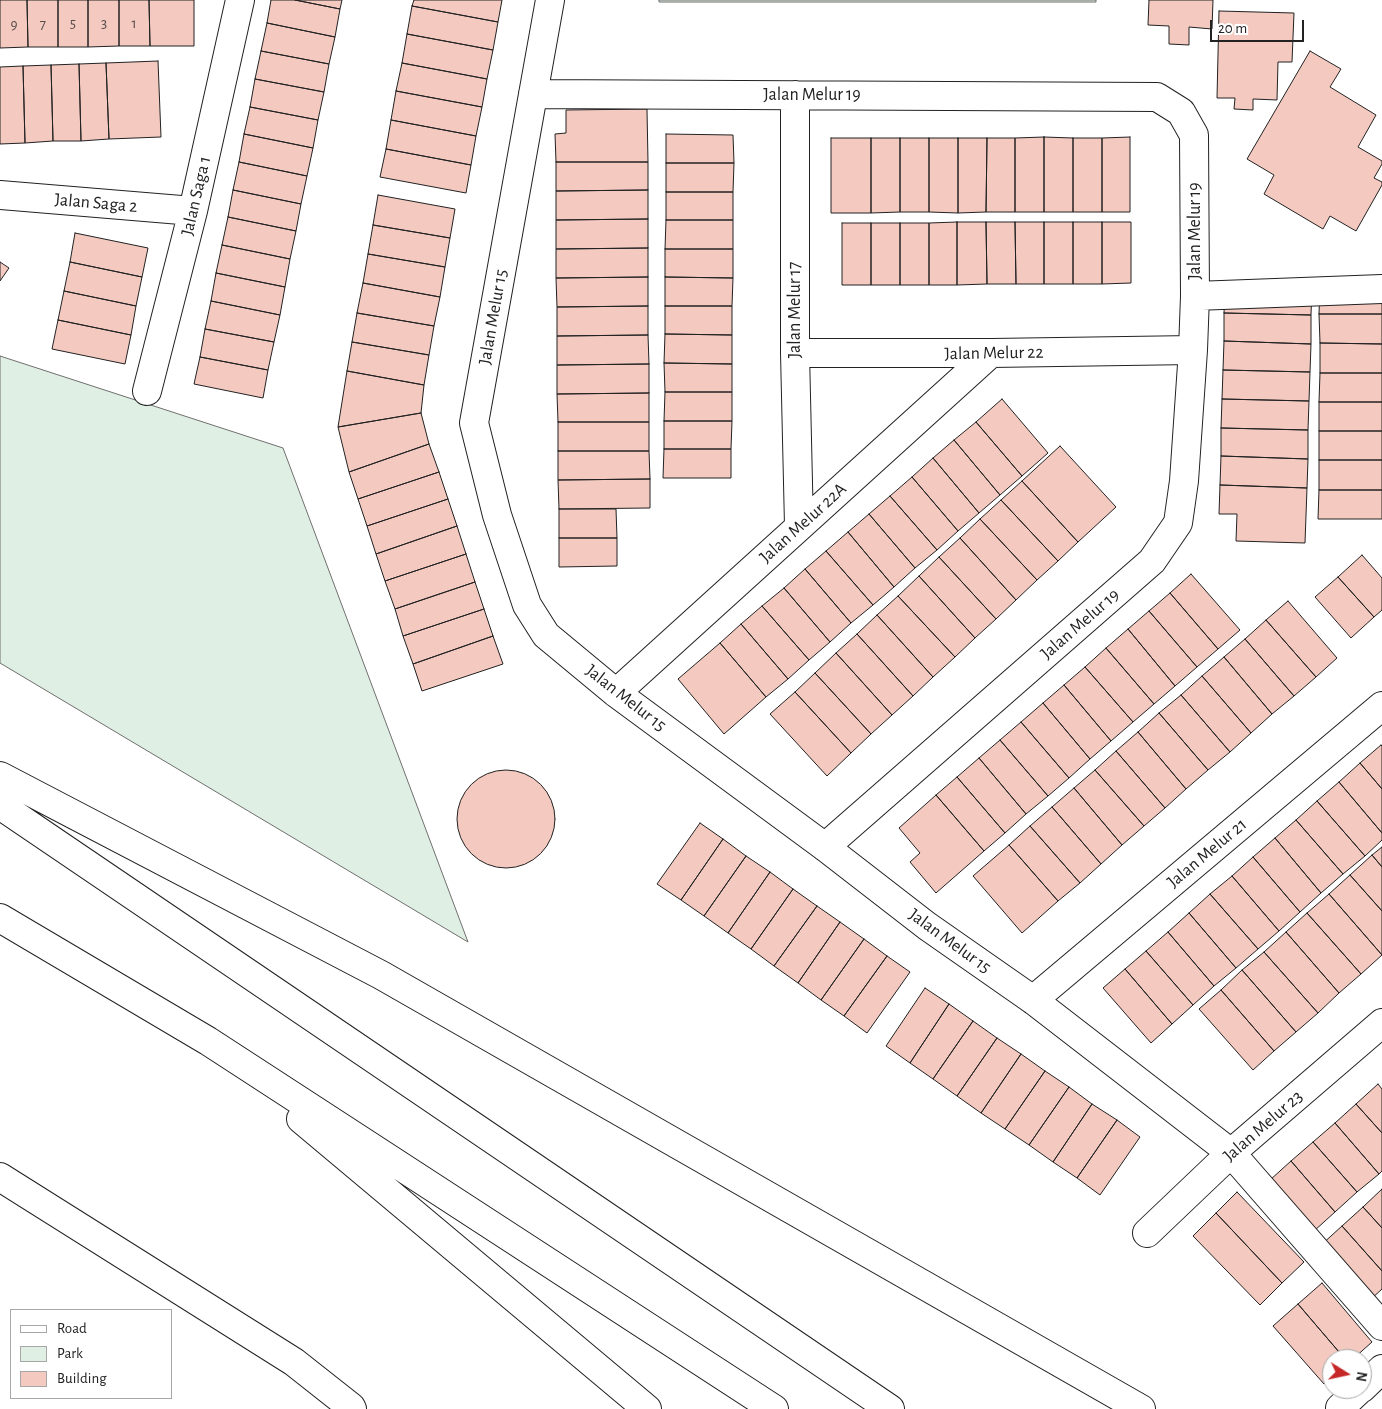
<!DOCTYPE html>
<html>
<head>
<meta charset="utf-8">
<style>
  body { margin:0 }
  #map { position:relative; width:1382px; height:1409px; overflow:hidden; background:#fff; font-family:"Alegreya Sans",sans-serif }
  canvas { display:block }
  .legend { position:absolute; left:10px; top:1309px; width:162px; height:90px; box-sizing:border-box; background:#fff; border:1px solid #a7a7a7; margin:0; padding:6px 9px; list-style:none; font-size:15px; color:#222 }
  .legend li { display:flex; align-items:center; gap:10px; height:25px }
  .legend b { width:25px; border:1px solid #a7a7a7 }
  .north { position:absolute; left:1322px; top:1349px; width:50px; height:50px; box-sizing:border-box; background:#fff; border:1px solid #a7a7a7; border-radius:50%; rotate:100deg; font-size:14px; font-weight:700; line-height:20px; text-align:center; color:#222 }
  .north::after { content:''; display:block; margin:auto; width:18px; height:22px; background:#c62828; clip-path:polygon(50% 0,100% 100%,50% 72%,0 100%) }
  .scale { position:absolute; left:1210px; top:20px; width:94px; height:22px; box-sizing:border-box; border:2px solid #222; border-top:0; padding-left:6px; font-size:15px; line-height:18px; white-space:nowrap; color:#222; -webkit-text-stroke:4px #fff; paint-order:stroke }
</style>
</head>
<body>
<div id="map">
<canvas width="1382" height="1409"></canvas>
<ul class="legend">
<li><b style="height:6px;background:#fff"></b>Road</li>
<li><b style="height:14px;background:#e0efe3"></b>Park</li>
<li><b style="height:14px;background:#f3c9c0"></b>Building</li>
</ul>
<div class="north">N</div>
<div class="scale">20 m</div>
</div>
<script>
const ctx = document.querySelector('canvas').getContext('2d');
ctx.lineJoin = 'round';
function paint(path, color) {
  ctx.fillStyle = color;
  ctx.fill(path, 'evenodd');
}
function poly(rows) {
  const path = new Path2D();
  for (const r of rows) {
    if (r.length === 3) {
      path.moveTo(r[0] + r[2], r[1]);
      path.arc(r[0], r[1], r[2], 0, 2 * Math.PI);
      continue;
    }
    path.moveTo(r[0], r[1]);
    for (let i = 2; i < r.length; i += 2) path.lineTo(r[i], r[i + 1]);
  }
  return path;
}
function strokePath(path, color, width, dash) {
  ctx.strokeStyle = color;
  ctx.lineWidth = width;
  ctx.lineCap = dash ? 'butt' : 'round';
  ctx.setLineDash(dash || []);
  ctx.stroke(path);
}
function label(font, color, halo, rows, align = 'center') {
  ctx.font = font + ' "Alegreya Sans",sans-serif';
  ctx.lineWidth = 4;
  ctx.setLineDash([]);
  ctx.textBaseline = 'middle';
  ctx.strokeStyle = halo;
  ctx.fillStyle = color;
  for (const [text, x, y, turn = 0] of rows) {
    ctx.save();
    ctx.translate(x, y);
    ctx.rotate((+turn || 0) * Math.PI / 180);
    ctx.textAlign = isNaN(turn) ? turn : align;
    if (halo) ctx.strokeText(text, 0, 0);
    ctx.fillText(text, 0, 0);
    ctx.restore();
  }
}
const green = poly([
  [659,0,1096,0,1096,2,659,2,659,0],
  [0,356,283,448,468,942,0,663,0,356]
]);
const building = poly([
  [0,0,27,0,28,47,0,48,0,0],
  [27,0,58,0,58,47,28,47,27,0],
  [58,0,88,0,88,47,58,47,58,0],
  [88,0,119,0,119,46,88,47,88,0],
  [119,0,149,0,150,46,119,46,119,0],
  [149,0,194,0,194,46,150,46,149,0],
  [271,0,295,0,340,9,335,37,267,23,271,0],
  [295,0,342,0,340,9,295,0],
  [414,0,502,0,498,22,412,6,414,0],
  [1149,0,1213,0,1212,29,1189,27,1189,45,1169,44,1169,26,1148,25,1149,0],
  [412,6,498,22,493,50,407,34,412,6],
  [1219,11,1294,13,1292,62,1278,62,1277,100,1253,99,1253,110,1234,109,1235,98,1217,98,1219,11],
  [267,23,335,37,329,64,261,51,267,23],
  [407,34,493,50,487,79,402,63,407,34],
  [261,51,329,64,324,92,255,79,261,51],
  [1310,51,1341,69,1330,87,1376,115,1358,147,1382,161,1382,164,1374,178,1382,182,1382,185,1356,231,1330,216,1323,229,1264,194,1274,175,1247,159,1310,51],
  [158,61,161,137,109,139,106,63,158,61],
  [106,63,109,139,81,141,79,64,106,63],
  [402,63,487,79,482,107,396,91,402,63],
  [79,64,81,141,53,141,51,65,79,64],
  [51,65,53,141,25,143,23,66,51,65],
  [23,66,25,143,0,144,0,67,23,66],
  [255,79,324,92,318,120,250,107,255,79],
  [396,91,482,107,476,136,391,120,396,91],
  [250,107,318,120,313,148,244,134,250,107],
  [647,109,648,162,556,162,555,134,566,133,566,110,647,109],
  [391,120,476,136,471,165,386,149,391,120],
  [244,134,313,148,307,176,239,162,244,134],
  [666,134,733,135,734,163,666,163,666,134],
  [1044,137,1044,212,1015,212,1015,138,1044,137],
  [1044,137,1073,138,1073,212,1044,212,1044,137],
  [1130,137,1130,212,1102,212,1102,138,1130,137],
  [831,138,871,138,871,213,831,213,831,138],
  [871,138,900,138,900,212,871,213,871,138],
  [900,138,929,138,929,212,900,212,900,138],
  [929,138,958,138,958,213,929,212,929,138],
  [958,138,987,138,986,212,958,213,958,138],
  [987,138,1015,138,1015,212,986,212,987,138],
  [1073,138,1102,138,1102,212,1073,212,1073,138],
  [386,149,471,165,466,193,380,177,386,149],
  [239,162,307,176,301,204,233,190,239,162],
  [556,162,648,162,648,190,556,191,556,162],
  [666,163,734,163,733,192,666,192,666,163],
  [233,190,301,204,296,231,228,217,233,190],
  [648,190,648,219,556,220,556,191,648,190],
  [666,192,733,192,733,220,666,220,666,192],
  [378,195,455,209,450,238,373,225,378,195],
  [228,217,296,231,290,259,222,245,228,217],
  [648,219,648,248,556,249,556,220,648,219],
  [666,220,733,220,733,249,665,249,666,220],
  [957,222,957,285,929,285,929,223,957,222],
  [957,222,986,222,987,284,957,285,957,222],
  [986,222,1015,222,1016,284,987,284,986,222],
  [1015,222,1044,222,1044,284,1016,284,1015,222],
  [1044,222,1073,222,1073,284,1044,284,1044,222],
  [1073,222,1102,222,1102,284,1073,284,1073,222],
  [1102,222,1131,222,1131,283,1102,284,1102,222],
  [842,223,871,223,871,285,842,285,842,223],
  [871,223,900,223,900,285,871,285,871,223],
  [900,223,929,223,929,285,900,285,900,223],
  [373,225,450,238,445,267,368,254,373,225],
  [75,233,148,248,142,277,70,262,75,233],
  [222,245,290,259,285,287,216,273,222,245],
  [648,248,648,277,556,278,556,249,648,248],
  [665,249,733,249,733,278,665,277,665,249],
  [368,254,445,267,440,297,363,283,368,254],
  [0,262,9,268,0,281,0,262],
  [70,262,142,277,136,306,64,291,70,262],
  [216,273,285,287,280,315,211,301,216,273],
  [648,277,648,306,557,307,556,278,648,277],
  [665,277,733,278,732,306,665,306,665,277],
  [363,283,440,297,434,326,357,313,363,283],
  [1225,284,1312,286,1311,315,1224,313,1225,284],
  [1320,285,1382,285,1382,314,1319,314,1320,285],
  [64,291,136,306,131,335,58,320,64,291],
  [211,301,280,315,274,342,205,329,211,301],
  [648,306,648,335,557,336,557,307,648,306],
  [665,306,732,306,732,335,665,334,665,306],
  [357,313,434,326,429,355,352,342,357,313],
  [1224,313,1311,315,1311,344,1224,341,1224,313],
  [1319,314,1382,314,1382,344,1320,343,1319,314],
  [58,320,131,335,125,364,52,349,58,320],
  [205,329,274,342,268,370,200,357,205,329],
  [665,334,732,335,732,364,664,363,665,334],
  [648,335,649,364,557,365,557,336,648,335],
  [1224,341,1311,344,1310,372,1223,370,1224,341],
  [352,342,429,355,424,385,347,371,352,342],
  [1320,343,1382,344,1382,373,1320,373,1320,343],
  [200,357,268,370,263,398,194,384,200,357],
  [664,363,732,364,732,392,665,392,664,363],
  [649,364,649,393,557,394,557,365,649,364],
  [1223,370,1310,372,1309,401,1222,399,1223,370],
  [347,371,424,385,421,413,338,427,347,371],
  [1320,373,1382,373,1382,402,1319,402,1320,373],
  [665,392,732,392,732,421,664,421,665,392],
  [649,393,649,422,558,422,557,394,649,393],
  [1002,399,1048,453,1022,476,976,422,1002,399],
  [1222,399,1309,401,1308,430,1221,428,1222,399],
  [1319,402,1382,402,1382,431,1319,431,1319,402],
  [421,413,429,444,349,472,338,427,421,413],
  [664,421,732,421,731,449,664,449,664,421],
  [558,422,649,422,649,451,558,451,558,422],
  [976,422,1022,476,1000,495,954,440,976,422],
  [1221,428,1308,430,1308,459,1221,456,1221,428],
  [1319,431,1382,431,1382,460,1319,460,1319,431],
  [954,440,1000,495,979,513,933,458,954,440],
  [429,444,439,472,358,499,349,472,429,444],
  [1060,446,1116,507,1078,542,1022,481,1060,446],
  [664,449,731,449,731,478,663,478,664,449],
  [558,451,649,451,650,479,558,480,558,451],
  [1221,456,1308,459,1307,488,1220,485,1221,456],
  [933,458,979,513,958,531,912,477,933,458],
  [1319,460,1382,460,1382,490,1319,490,1319,460],
  [439,472,448,499,367,526,358,499,439,472],
  [912,477,958,531,937,550,890,496,912,477],
  [650,479,650,508,559,509,558,480,650,479],
  [1022,481,1078,542,1058,561,1001,500,1022,481],
  [1220,485,1307,488,1305,543,1236,541,1237,514,1219,514,1220,485],
  [1319,490,1382,490,1382,519,1318,519,1319,490],
  [890,496,937,550,915,568,869,514,890,496],
  [448,499,457,526,376,554,367,526,448,499],
  [1001,500,1058,561,1037,580,980,519,1001,500],
  [559,509,616,509,617,538,559,538,559,509],
  [869,514,915,568,894,587,848,532,869,514],
  [980,519,1037,580,1016,600,960,538,980,519],
  [457,526,466,554,385,581,376,554,457,526],
  [848,532,894,587,873,605,826,551,848,532],
  [559,538,617,538,617,566,559,567,559,538],
  [960,538,1016,600,996,619,939,557,960,538],
  [826,551,873,605,851,623,805,569,826,551],
  [466,554,475,582,395,609,385,581,466,554],
  [1362,555,1382,578,1382,610,1374,617,1338,577,1362,555],
  [939,557,996,619,975,638,919,576,939,557],
  [805,569,851,623,830,642,784,588,805,569],
  [1191,574,1240,630,1218,649,1170,593,1191,574],
  [919,576,975,638,955,657,898,596,919,576],
  [1338,577,1374,617,1351,638,1315,597,1338,577],
  [475,582,484,609,403,636,395,609,475,582],
  [784,588,830,642,809,660,762,606,784,588],
  [1170,593,1218,649,1197,667,1149,611,1170,593],
  [898,596,955,657,933,677,877,615,898,596],
  [1288,601,1337,658,1316,677,1266,620,1288,601],
  [762,606,809,660,788,679,741,624,762,606],
  [484,609,493,636,413,664,403,636,484,609],
  [1149,611,1197,667,1175,686,1128,629,1149,611],
  [877,615,933,677,913,696,857,634,877,615],
  [1266,620,1316,677,1294,696,1245,639,1266,620],
  [741,624,788,679,766,697,720,643,741,624],
  [1128,629,1175,686,1154,704,1106,648,1128,629],
  [857,634,913,696,892,715,836,653,857,634],
  [493,636,503,664,422,691,413,664,493,636],
  [1245,639,1294,696,1272,714,1224,657,1245,639],
  [720,643,766,697,724,734,678,679,720,643],
  [1106,648,1154,704,1133,722,1085,667,1106,648],
  [836,653,892,715,871,734,815,673,836,653],
  [1224,657,1272,714,1251,733,1202,676,1224,657],
  [1085,667,1133,722,1111,741,1064,685,1085,667],
  [815,673,871,734,851,753,795,692,815,673],
  [1202,676,1251,733,1230,752,1181,695,1202,676],
  [1064,685,1111,741,1090,759,1043,703,1064,685],
  [795,692,851,753,827,776,770,714,795,692],
  [1181,695,1230,752,1208,770,1159,713,1181,695],
  [1043,703,1090,759,1069,778,1021,722,1043,703],
  [1159,713,1208,770,1186,789,1138,732,1159,713],
  [1021,722,1069,778,1048,796,1000,740,1021,722],
  [1138,732,1186,789,1165,808,1116,751,1138,732],
  [1000,740,1048,796,1026,814,979,758,1000,740],
  [1381,745,1382,746,1382,789,1360,763,1381,745],
  [1116,751,1165,808,1144,826,1095,770,1116,751],
  [979,758,1026,814,1005,833,957,777,979,758],
  [1360,763,1382,789,1382,833,1339,782,1360,763],
  [506,819,49],
  [1095,770,1144,826,1122,845,1074,788,1095,770],
  [957,777,1005,833,984,851,936,795,957,777],
  [1339,782,1382,833,1382,840,1365,856,1317,801,1339,782],
  [1074,788,1122,845,1101,864,1052,807,1074,788],
  [936,795,984,851,936,893,910,862,920,853,899,828,936,795],
  [1317,801,1365,856,1343,874,1296,820,1317,801],
  [1052,807,1101,864,1080,883,1030,826,1052,807],
  [1296,820,1343,874,1321,893,1275,838,1296,820],
  [700,823,723,839,681,900,657,884,700,823],
  [1030,826,1080,883,1058,901,1009,845,1030,826],
  [1275,838,1321,893,1300,912,1253,857,1275,838],
  [723,839,746,856,704,916,681,900,723,839],
  [1009,845,1058,901,1022,933,973,876,1009,845],
  [1382,847,1382,867,1372,855,1382,847],
  [1372,855,1382,867,1382,911,1350,875,1372,855],
  [746,856,770,872,728,933,704,916,746,856],
  [1253,857,1300,912,1279,931,1232,876,1253,857],
  [770,872,793,889,751,949,728,933,770,872],
  [1350,875,1382,911,1382,955,1329,894,1350,875],
  [1232,876,1279,931,1258,949,1210,894,1232,876],
  [793,889,817,906,774,966,751,949,793,889],
  [1210,894,1258,949,1236,968,1189,913,1210,894],
  [1329,894,1382,955,1361,974,1307,913,1329,894],
  [817,906,840,922,798,983,774,966,817,906],
  [1189,913,1236,968,1214,986,1168,932,1189,913],
  [1307,913,1361,974,1339,993,1286,932,1307,913],
  [840,922,864,939,821,1000,798,983,840,922],
  [1168,932,1214,986,1193,1005,1146,951,1168,932],
  [1286,932,1339,993,1318,1013,1264,952,1286,932],
  [864,939,887,956,844,1016,821,1000,864,939],
  [1146,951,1193,1005,1172,1024,1125,969,1146,951],
  [1264,952,1318,1013,1296,1032,1242,970,1264,952],
  [887,956,910,972,867,1033,844,1016,887,956],
  [1125,969,1172,1024,1151,1043,1103,988,1125,969],
  [1242,970,1296,1032,1274,1051,1221,990,1242,970],
  [925,988,949,1004,910,1063,886,1046,925,988],
  [1221,990,1274,1051,1253,1070,1199,1009,1221,990],
  [949,1004,973,1021,933,1079,910,1063,949,1004],
  [973,1021,997,1038,957,1096,933,1079,973,1021],
  [997,1038,1021,1054,981,1113,957,1096,997,1038],
  [1021,1054,1045,1071,1005,1129,981,1113,1021,1054],
  [1045,1071,1069,1087,1029,1145,1005,1129,1045,1071],
  [1378,1084,1382,1089,1382,1133,1356,1104,1378,1084],
  [1069,1087,1092,1104,1053,1162,1029,1145,1069,1087],
  [1092,1104,1117,1120,1077,1178,1053,1162,1092,1104],
  [1356,1104,1382,1133,1382,1171,1379,1174,1335,1123,1356,1104],
  [1117,1120,1140,1137,1100,1195,1077,1178,1117,1120],
  [1335,1123,1379,1174,1357,1192,1313,1142,1335,1123],
  [1313,1142,1357,1192,1335,1212,1291,1161,1313,1142],
  [1291,1161,1335,1212,1314,1231,1270,1180,1291,1161],
  [1382,1189,1382,1228,1363,1207,1382,1189],
  [1237,1192,1304,1262,1282,1283,1216,1213,1237,1192],
  [1363,1207,1382,1228,1382,1271,1342,1226,1363,1207],
  [1216,1213,1282,1283,1260,1305,1193,1236,1216,1213],
  [1342,1226,1382,1271,1382,1289,1370,1300,1320,1246,1342,1226],
  [1322,1283,1372,1342,1353,1359,1345,1359,1298,1304,1322,1283],
  [1298,1304,1345,1359,1332,1359,1332,1377,1324,1384,1273,1326,1298,1304]
]);
const minor = poly([
  [550,0,474,423,497,515,527,605,546,635,616,693,825,847,927,926,1033,1000,1231,1153,1382,1326],
  [533,94,1157,97,1181,112,1194,135,1195,296,1193,350,1184,481,1178,523,1152,561,825,847],
  [795,95,795,353,799,526],
  [0,195,193,211],
  [1195,296,1382,289],
  [795,353,991,353,1193,350],
  [147,391,193,211,240,0],
  [616,693,991,353],
  [1033,1000,1382,706],
  [0,1177,294,1362,351,1407,352,1409],
  [1147,1233,1231,1153,1382,1023],
  [1362,1388,1382,1369],
  [1340,1408,1360,1389]
]);
const highway = poly([
  [0,776,381,975,1141,1409],
  [0,805,890,1409],
  [0,918,208,1041,774,1409],
  [301,1119,647,1409]
]);
const numberNames = [
  ["5",73,23],
  ["3",104,23],
  ["1",134,23],
  ["9",14,24],
  ["7",43,24]
];
const streetNames = [
  ["Jalan Melur 19",812,95],
  ["Jalan Saga 1",196,196,-77],
  ["Jalan Saga 2",96,203,5],
  ["Jalan Melur 19",1195,231,-90],
  ["Jalan Melur 17",795,310,-90],
  ["Jalan Melur 15",493,317,-80],
  ["Jalan Melur 22",994,353,-1],
  ["Jalan Melur 22A",803,523,-42],
  ["Jalan Melur 19",1080,624,-41],
  ["Jalan Melur 15",626,698,38],
  ["Jalan Melur 21",1207,853,-40],
  ["Jalan Melur 15",950,941,36],
  ["Jalan Melur 23",1263,1126,-41]
];
paint(green, '#e0efe3');
strokePath(green, '#6f6f6f', 1);
paint(building, '#f3c9c0');
strokePath(building, '#222', 1);
strokePath(minor, '#222', 30);
strokePath(highway, '#222', 30);
strokePath(minor, '#fff', 28);
strokePath(highway, '#fff', 28);
label('15px', '#564c4a', null, numberNames);
label('18px', '#222', '#fff', streetNames);
</script>
</body>
</html>
